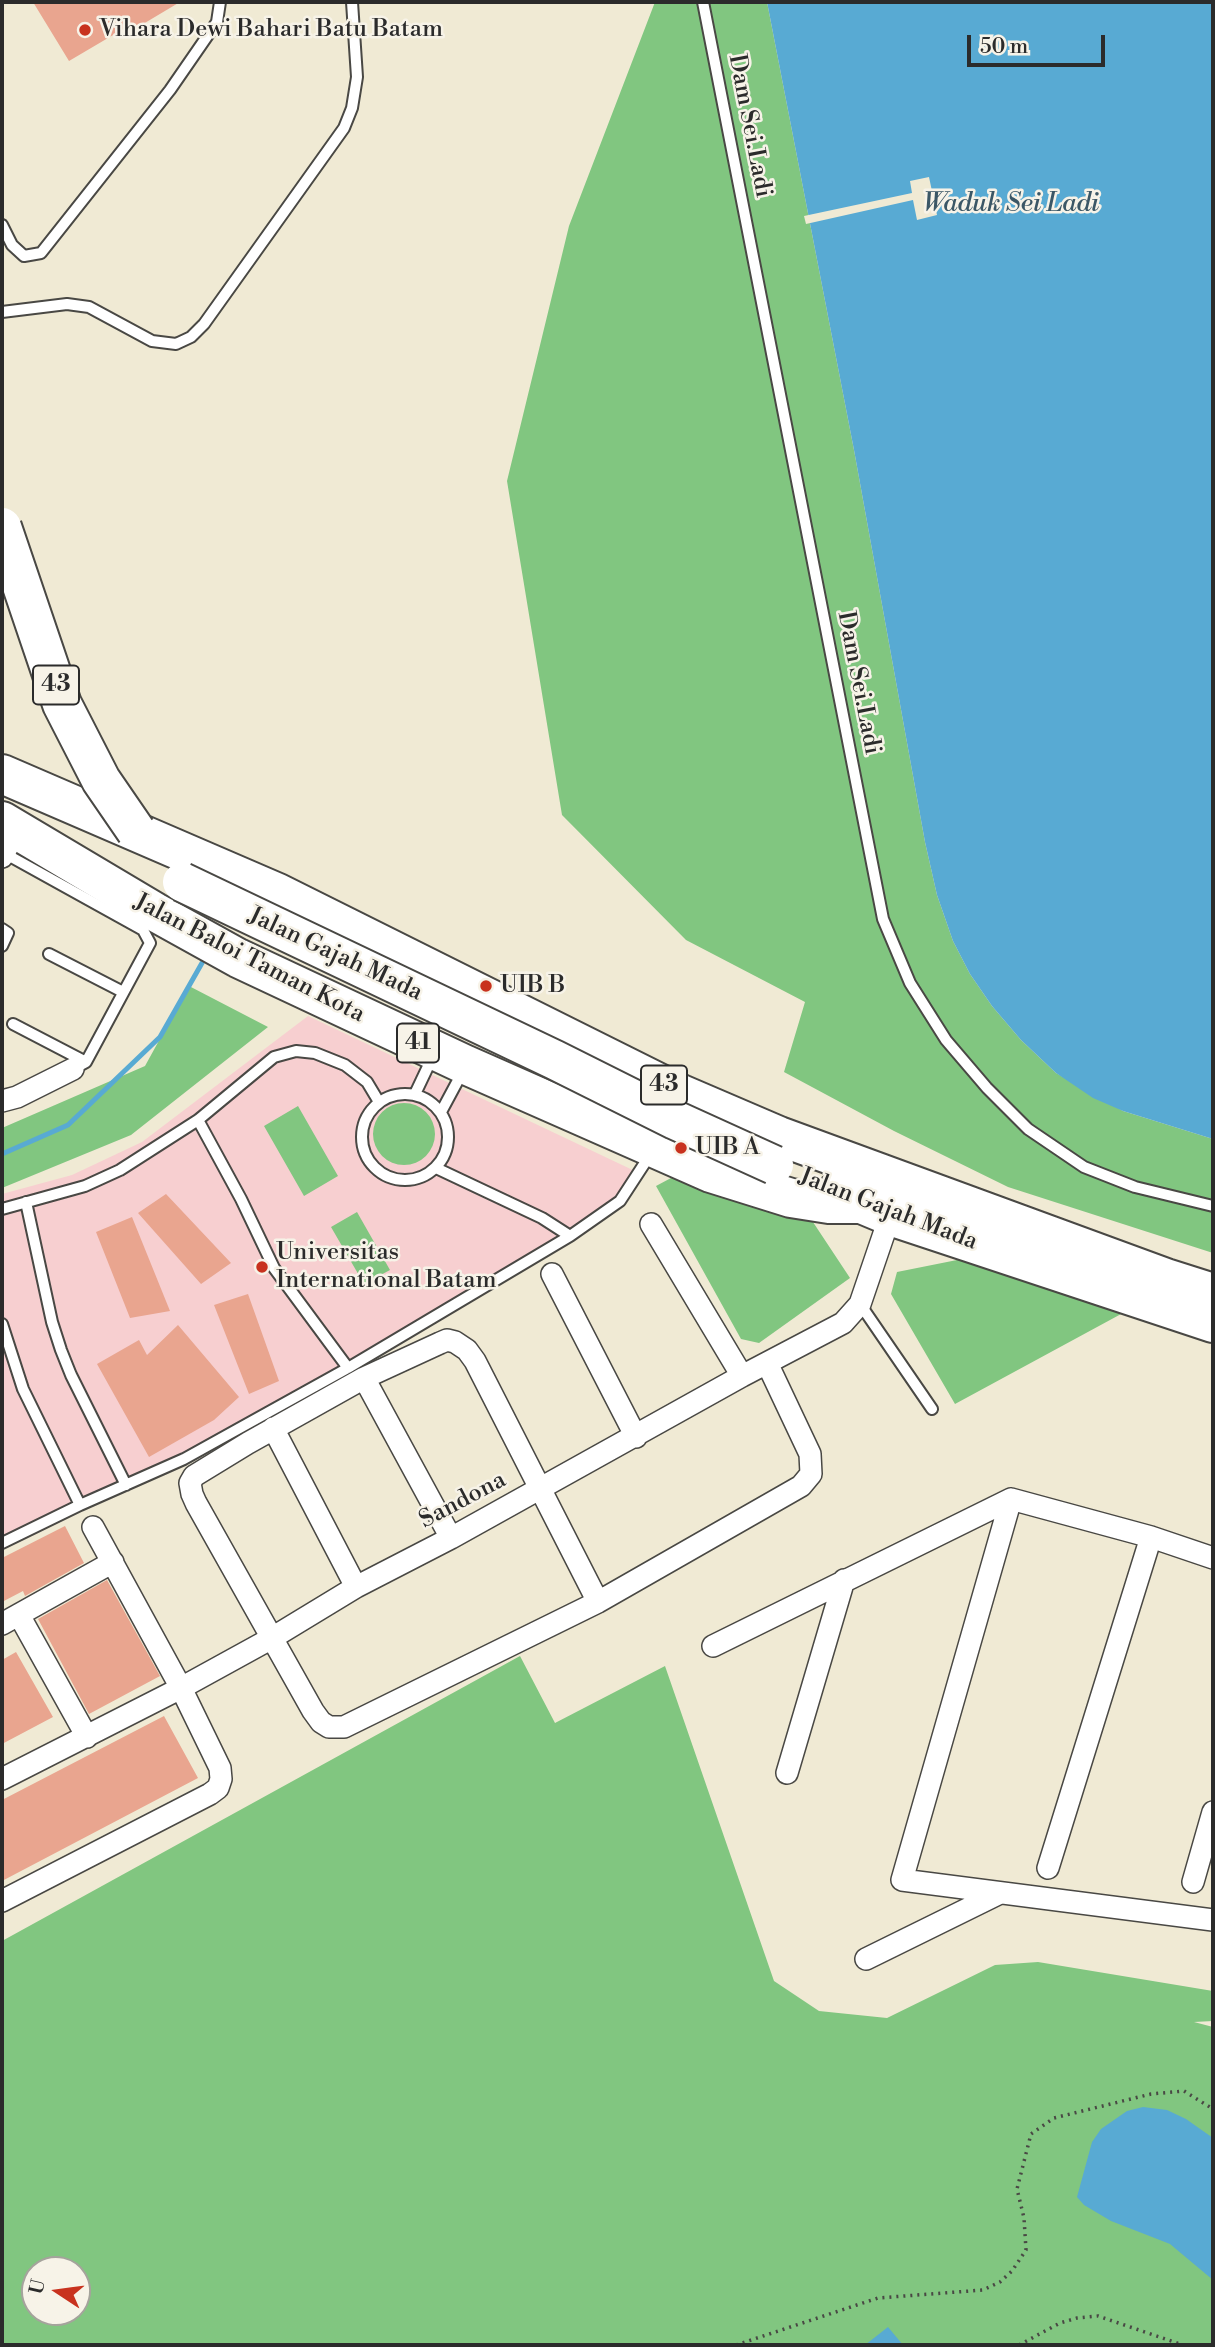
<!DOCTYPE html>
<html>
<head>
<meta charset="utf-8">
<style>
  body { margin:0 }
  #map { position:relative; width:1215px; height:2347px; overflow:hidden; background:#f0ead4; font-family:"Libre Bodoni",serif }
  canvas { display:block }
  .frame { position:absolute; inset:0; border:4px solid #2b2b2b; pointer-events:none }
  .north { position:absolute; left:21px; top:2256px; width:70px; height:70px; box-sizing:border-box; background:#f7f3e8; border:2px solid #a5a39c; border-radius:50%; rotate:283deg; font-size:19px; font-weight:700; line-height:28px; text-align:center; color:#2b2b2b }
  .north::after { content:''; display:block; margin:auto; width:24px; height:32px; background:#c8321e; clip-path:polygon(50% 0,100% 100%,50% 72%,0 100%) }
  .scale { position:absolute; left:967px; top:35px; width:138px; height:32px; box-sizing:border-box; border:4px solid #2b2b2b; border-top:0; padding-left:9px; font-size:21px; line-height:24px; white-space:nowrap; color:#2b2b2b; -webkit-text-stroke:5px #f7f3e8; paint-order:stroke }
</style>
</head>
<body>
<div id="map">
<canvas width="1215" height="2347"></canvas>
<div class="frame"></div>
<div class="north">U</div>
<div class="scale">50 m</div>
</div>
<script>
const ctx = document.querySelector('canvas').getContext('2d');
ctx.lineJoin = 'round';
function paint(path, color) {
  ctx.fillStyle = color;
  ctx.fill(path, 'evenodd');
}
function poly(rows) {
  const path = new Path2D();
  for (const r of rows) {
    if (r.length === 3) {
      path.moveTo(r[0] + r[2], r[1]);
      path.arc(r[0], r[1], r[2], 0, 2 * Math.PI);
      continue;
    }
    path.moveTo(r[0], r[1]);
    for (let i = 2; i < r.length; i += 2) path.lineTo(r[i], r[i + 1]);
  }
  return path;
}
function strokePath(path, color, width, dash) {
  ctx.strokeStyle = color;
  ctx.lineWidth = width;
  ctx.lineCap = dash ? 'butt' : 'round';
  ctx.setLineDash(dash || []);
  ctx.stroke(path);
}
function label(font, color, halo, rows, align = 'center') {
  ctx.font = font + ' "Libre Bodoni",serif';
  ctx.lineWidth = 5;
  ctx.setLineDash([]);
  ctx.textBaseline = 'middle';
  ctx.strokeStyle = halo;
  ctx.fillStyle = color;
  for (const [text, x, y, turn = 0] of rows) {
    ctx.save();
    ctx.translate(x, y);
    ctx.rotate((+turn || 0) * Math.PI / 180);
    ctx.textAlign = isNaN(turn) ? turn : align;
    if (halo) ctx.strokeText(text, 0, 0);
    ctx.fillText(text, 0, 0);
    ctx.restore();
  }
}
const built = poly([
  [308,1016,639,1173,630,1194,618,1209,474,1296,205,1453,2,1548,2,1194,72,1175,142,1142]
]);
const green = poly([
  [655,2,767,2,854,450,925,842,937,895,953,941,970,974,992,1006,1021,1040,1056,1073,1123,1111,1213,1139,1213,1253,1008,1187,894,1131,784,1072,805,1002,686,940,562,815,507,481,569,226],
  [189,986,268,1027,131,1135,2,1188,2,1128,145,1066],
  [404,1134,31],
  [298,1106,338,1176,304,1196,264,1126],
  [686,1170,807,1213,850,1278,759,1343,741,1339,656,1186],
  [357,1212,390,1270,364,1284,331,1227],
  [977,1256,1134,1307,955,1404,891,1294,897,1272],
  [520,1656,555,1723,665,1666,774,1981,819,2011,887,2018,995,1965,1038,1962,1213,1991,1213,2021,1194,2022,1213,2027,1213,2345,2,2345,2,1941],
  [35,2270,77,2270,77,2312,35,2312]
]);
const water = poly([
  [767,2,1213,2,1213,1139,1123,1111,1093,1098,1056,1073,1021,1040,992,1006,970,974,953,941,937,895,925,842,854,450],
  [1143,2107,1167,2110,1186,2119,1213,2138,1213,2280,1170,2244,1111,2221,1084,2205,1077,2197,1092,2142,1101,2129,1127,2111],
  [888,2327,903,2345,864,2345,865,2345]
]);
const pier = poly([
  [929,177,937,215,917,220,913,200,806,224,804,216,912,193,910,181]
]);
const stream = poly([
  [2,1154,68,1125,160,1037,202,963]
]);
const building = poly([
  [33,2,180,2,128,33,125,28,69,61],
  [166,1194,231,1263,201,1284,138,1213],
  [132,1217,170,1311,130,1318,96,1232],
  [248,1294,279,1381,249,1394,214,1305],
  [178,1325,239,1397,214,1420,149,1457,97,1364,139,1340,147,1355],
  [65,1526,84,1563,25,1596,23,1591,2,1602,2,1558],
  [107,1580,160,1676,89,1714,38,1619],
  [16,1652,53,1717,2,1744,2,1660],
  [164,1716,198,1778,2,1881,2,1800]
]);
const path = poly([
  [736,2345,878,2298,983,2290,1000,2282,1012,2271,1026,2250,1024,2218,1017,2189,1031,2134,1054,2118,1151,2094,1184,2091,1213,2109],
  [1019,2345,1060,2323,1077,2318,1098,2316,1183,2345]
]);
const lane = poly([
  [703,2,883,919,910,983,946,1040,987,1088,1028,1129,1084,1167,1135,1187,1213,1206],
  [2,225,12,245,24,256,41,253,170,90,217,22,220,2],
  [2,312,67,304,89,307,152,341,176,344,191,337,204,324,344,128,352,108,357,77,352,2],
  [4,853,143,930,150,943,86,1062,73,1069],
  [2,929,8,933,2,946],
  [49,954,123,992],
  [13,1024,86,1062],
  [405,1137,43],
  [415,1094,433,1056],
  [441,1112,463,1071],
  [198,1120,241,1199,274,1268,348,1368],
  [26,1202,52,1322,61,1350,71,1375,126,1485],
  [2,1209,85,1186,120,1170,198,1120,274,1057,296,1051,315,1053,345,1065,367,1082,379,1102],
  [570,1236,620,1201,650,1155],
  [860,1304,932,1409],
  [2,1324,23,1389,80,1505],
  [2,1543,80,1505,184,1459,348,1368,570,1236,542,1218,436,1168]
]);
const street = poly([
  [2,857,17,829],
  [2,1101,17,1097,73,1069],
  [651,1224,742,1376],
  [552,1274,636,1437],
  [364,1378,451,1538],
  [273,1428,356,1587],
  [1011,1499,902,1880,1213,1920],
  [598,1602,475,1361,467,1350,455,1342,447,1340,440,1343,364,1378,248,1443,194,1476,190,1483,192,1494,196,1503,313,1711,321,1722,329,1727,344,1727,598,1602,801,1486,811,1474,810,1454,767,1363],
  [19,1615,87,1737],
  [2,1624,113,1562],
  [713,1646,1011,1499,1151,1537,1213,1558],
  [787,1773,844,1580],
  [2,1779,181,1688,272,1638,356,1587,451,1538,742,1376,843,1323,860,1304,890,1216],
  [1048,1868,1151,1537],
  [1193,1882,1213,1812],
  [2,1901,210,1794,218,1788,221,1779,220,1768,181,1688,93,1527],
  [866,1959,1000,1893]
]);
const highway = poly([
  [2,774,278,893,681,1094,779,1136,1166,1278,1213,1293],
  [2,821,155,912,238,958,466,1065,711,1173,791,1198,829,1204,859,1204],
  [835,1193,890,1216,1213,1323]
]);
const highwayBridge = poly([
  [2,527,62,704,101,780,136,831],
  [182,882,555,1060,675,1120,774,1165]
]);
const markers = [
  [85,30,7,"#c8321e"],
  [486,986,7,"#c8321e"],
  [681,1148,7,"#c8321e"],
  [262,1267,7,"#c8321e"]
];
const shields = [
  [56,685,46],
  [418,1043,42],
  [664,1085,46]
];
const shieldNames = [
  ["43",56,685],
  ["41",418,1043],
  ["43",664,1085]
];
const poiNames = [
  ["Vihara Dewi Bahari Batu Batam",99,30],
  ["UIB B",500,986],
  ["UIB A",695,1148],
  ["Universitas",276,1253],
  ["International Batam",276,1281]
];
const streetNames = [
  ["Dam Sei.Ladi",749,126,79],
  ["Dam Sei.Ladi",858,683,79],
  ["Jalan Gajah Mada",335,955,25],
  ["Jalan Baloi Taman Kota",249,959,27],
  ["Jalan Gajah Mada",888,1210,21],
  ["Sandona",463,1501,-28]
];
const waterNames = [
  ["Waduk Sei Ladi",1011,205]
];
paint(built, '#f7cfd0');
paint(green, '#81c680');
paint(water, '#58aad3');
paint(pier, '#f0ead4');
strokePath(stream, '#58aad3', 5);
paint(building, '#e9a58f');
strokePath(lane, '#494844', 14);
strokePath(street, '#494844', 24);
strokePath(highway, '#494844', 42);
strokePath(path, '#494844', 3.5, [2, 5]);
strokePath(lane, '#fff', 10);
strokePath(street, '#fff', 21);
strokePath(highway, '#fff', 38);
strokePath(highwayBridge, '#494844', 42, []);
strokePath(highwayBridge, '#fff', 38);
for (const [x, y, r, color] of markers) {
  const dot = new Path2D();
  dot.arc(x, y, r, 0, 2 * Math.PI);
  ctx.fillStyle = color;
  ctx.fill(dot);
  strokePath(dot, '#f7f3e8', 2.5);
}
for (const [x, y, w] of shields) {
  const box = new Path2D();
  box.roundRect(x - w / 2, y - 19.5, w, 39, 5);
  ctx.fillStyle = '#f7f3e8';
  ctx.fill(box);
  strokePath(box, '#2b2b2b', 2);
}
label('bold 23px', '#2b2b2b', null, shieldNames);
label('24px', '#2b2b2b', '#f7f3e8', poiNames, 'left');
label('24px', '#2b2b2b', '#f7f3e8', streetNames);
label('italic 26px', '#3b5766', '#f7f3e8', waterNames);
</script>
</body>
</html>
